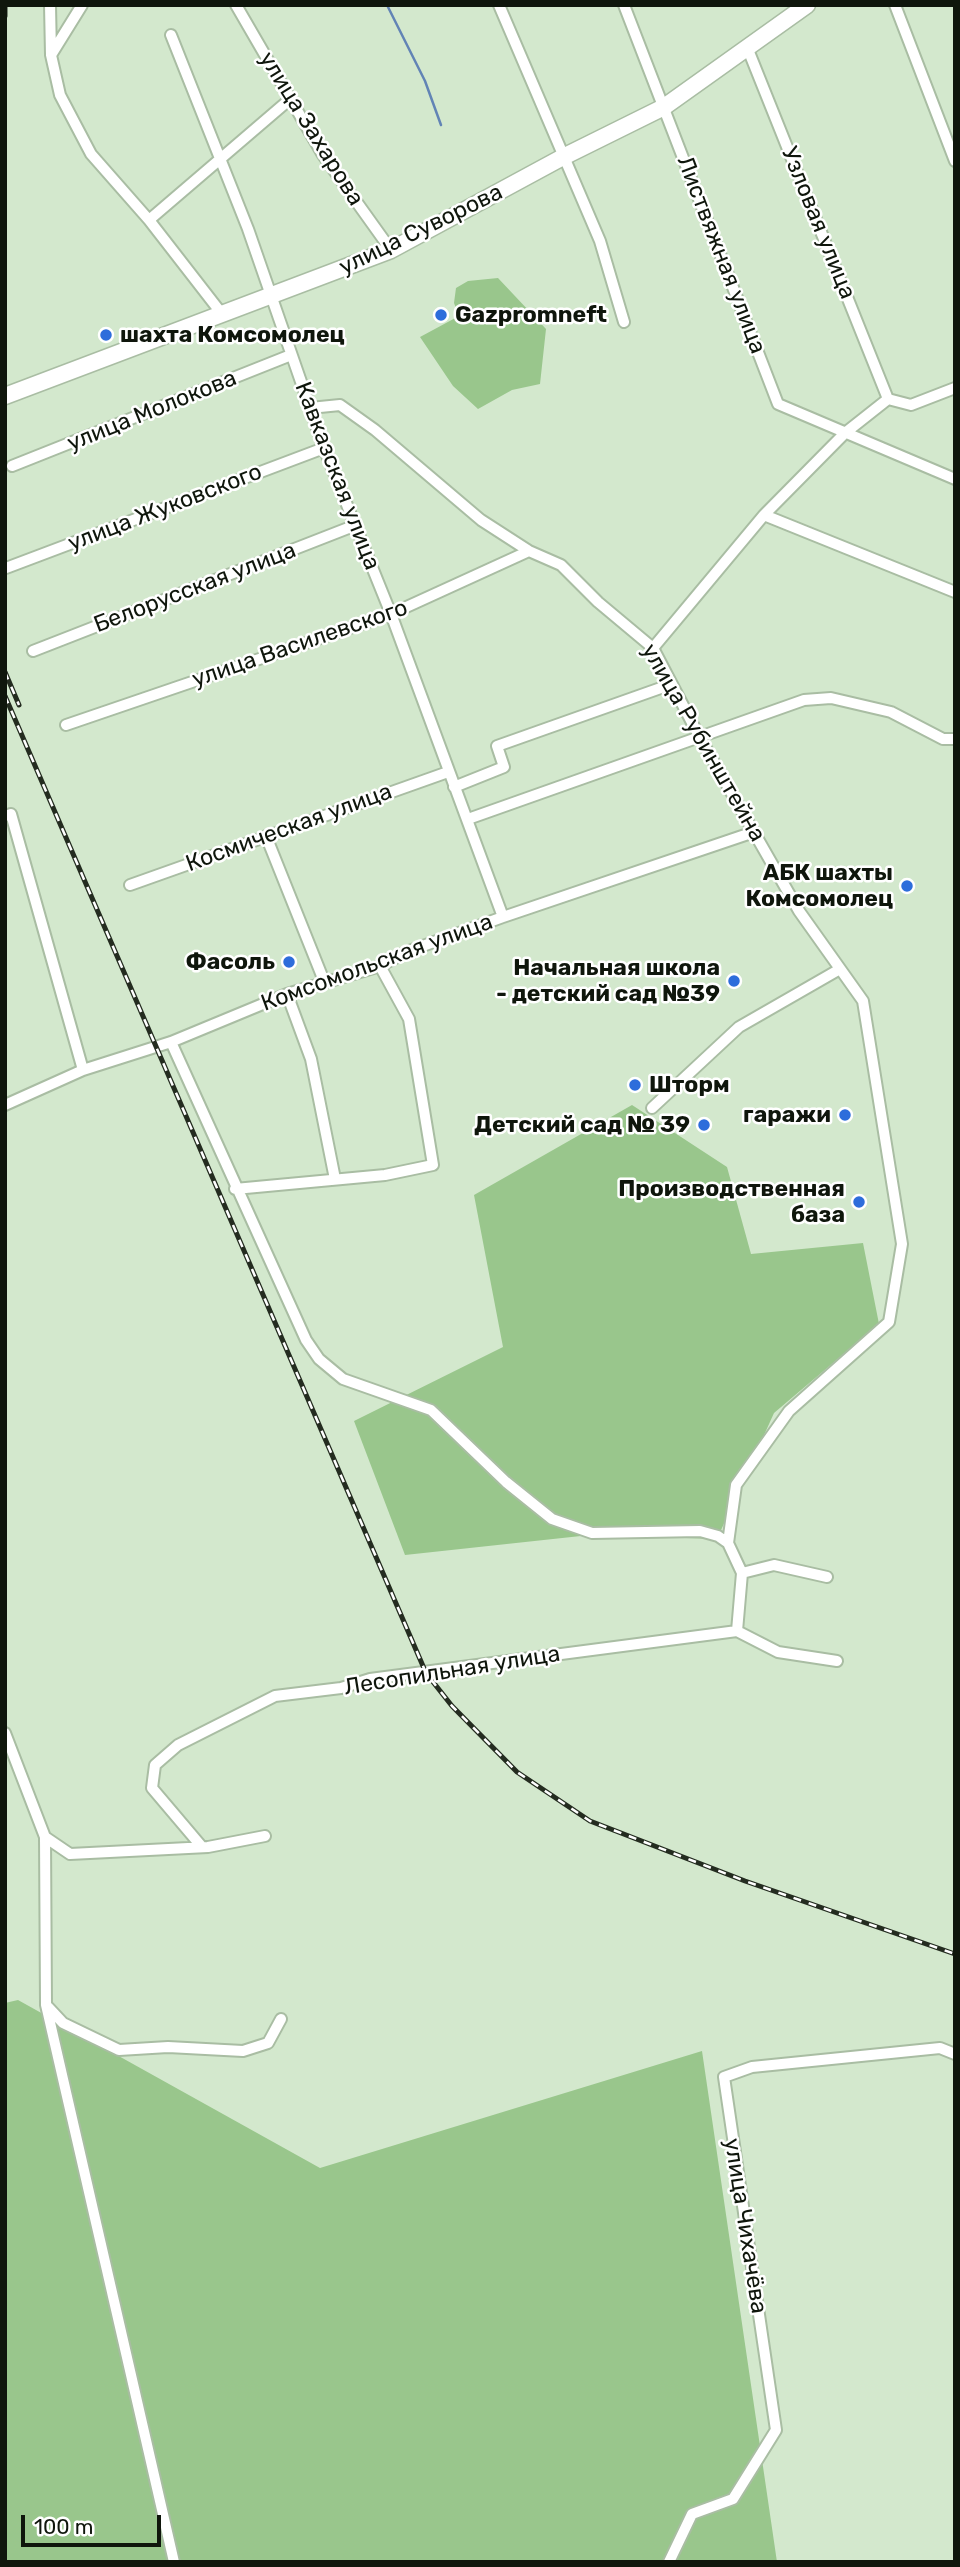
<!DOCTYPE html>
<html>
<head>
<meta charset="utf-8">
<style>
  body { margin:0 }
  #map { position:relative; width:960px; height:2567px; overflow:hidden; background:#d3e8cd; font-family:Rubik,sans-serif }
  canvas { display:block }
  .frame { position:absolute; inset:0; border:7px solid #0f160c; pointer-events:none }
  .scale { position:absolute; left:21px; top:2515px; width:140px; height:32px; box-sizing:border-box; border:4px solid #0f160c; border-top:0; padding-left:9px; font-size:21px; line-height:24px; white-space:nowrap; color:#0f160c; -webkit-text-stroke:5px #fff; paint-order:stroke }
</style>
</head>
<body>
<div id="map">
<canvas width="960" height="2567"></canvas>
<div class="frame"></div>
<div class="scale">100 m</div>
</div>
<script>
const ctx = document.querySelector('canvas').getContext('2d');
ctx.lineJoin = 'round';
function paint(path, color) {
  ctx.fillStyle = color;
  ctx.fill(path, 'evenodd');
}
function poly(rows) {
  const path = new Path2D();
  for (const r of rows) {
    path.moveTo(r[0], r[1]);
    for (let i = 2; i < r.length; i += 2) path.lineTo(r[i], r[i + 1]);
  }
  return path;
}
function strokePath(path, color, width, dash) {
  ctx.strokeStyle = color;
  ctx.lineWidth = width;
  ctx.lineCap = dash ? 'butt' : 'round';
  ctx.setLineDash(dash || []);
  ctx.stroke(path);
}
function label(font, color, halo, rows, align = 'center') {
  ctx.font = font + ' Rubik,sans-serif';
  ctx.lineWidth = 5;
  ctx.setLineDash([]);
  ctx.textBaseline = 'middle';
  ctx.strokeStyle = halo;
  ctx.fillStyle = color;
  for (const [text, x, y, turn = 0] of rows) {
    ctx.save();
    ctx.translate(x, y);
    ctx.rotate((+turn || 0) * Math.PI / 180);
    ctx.textAlign = isNaN(turn) ? turn : align;
    if (halo) ctx.strokeText(text, 0, 0);
    ctx.fillText(text, 0, 0);
    ctx.restore();
  }
}
const green = poly([
  [498,278,546,329,540,384,512,390,478,409,453,386,420,337,459,316,454,303,456,288,468,281],
  [632,1105,727,1167,751,1254,863,1243,879,1324,774,1413,717,1539,590,1535,405,1555,354,1421,503,1347,474,1195],
  [18,2000,320,2168,702,2051,777,2562,5,2562,5,2003]
]);
const stream = poly([
  [387,5,425,81,441,125]
]);
const street = poly([
  [50,5,51,55,60,95,91,154,149,220,222,314],
  [236,5,323,155,391,250],
  [499,5,600,241,624,322],
  [624,5,778,404,955,479],
  [895,5,955,161],
  [171,35,248,229,324,448,391,614,503,917],
  [747,47,888,399],
  [51,55,82,5],
  [149,220,289,100],
  [888,399,911,405,955,388],
  [310,408,340,405,375,430,481,520,529,551,561,565,598,602,653,648,699,736,799,911,863,1001,902,1244,889,1322,789,1411,736,1485,728,1543],
  [12,466,291,355],
  [764,515,955,592],
  [6,568,324,448],
  [653,648,764,515,845,433,888,399],
  [33,651,356,525],
  [66,725,391,614,529,551],
  [454,787,504,767,497,746,672,684],
  [5,816,11,814,83,1070],
  [468,819,804,700,831,698,891,712,943,739,955,739],
  [266,836,324,981],
  [130,885,448,772],
  [287,994,311,1059,335,1179],
  [171,1042,306,1340,319,1359,343,1379,431,1410,506,1482,552,1519,592,1533,700,1531,718,1536,728,1543,742,1573,774,1565,827,1577],
  [5,1105,83,1070,171,1042,287,994,380,966,406,952,503,917,754,832],
  [652,1108,739,1027,840,969],
  [235,1189,385,1175,433,1165,409,1019,380,966],
  [742,1573,737,1631,778,1652,837,1661],
  [5,1733,45,1837,46,2005,174,2562],
  [45,1837,70,1854,208,1847,265,1836],
  [202,1847,152,1788,155,1765,178,1745,275,1696,341,1688,370,1679,737,1631],
  [48,2007,63,2023,119,2050,168,2047,243,2051,268,2043,281,2019],
  [669,2562,692,2514,733,2499,776,2430,724,2077,752,2067,940,2048,955,2054]
]);
const secondary = poly([
  [5,396,391,250,563,157,664,107,807,5]
]);
const rail = poly([
  [5,16,5,5],
  [5,672,19,705],
  [5,696,426,1673,452,1706,517,1772,590,1821,745,1881,955,1954]
]);
const markers = [
  [441,315,7,"#2d6ddb"],
  [106,335,7,"#2d6ddb"],
  [907,886,7,"#2d6ddb"],
  [289,962,7,"#2d6ddb"],
  [734,981,7,"#2d6ddb"],
  [635,1085,7,"#2d6ddb"],
  [845,1115,7,"#2d6ddb"],
  [704,1125,7,"#2d6ddb"],
  [859,1202,7,"#2d6ddb"]
];
const streetNames = [
  ["улица Захарова",311,129,58],
  ["Узловая улица",818,223,68],
  ["улица Суворова",421,230,-26],
  ["Листвяжная улица",721,255,69],
  ["улица Молокова",152,411,-22],
  ["Кавказская улица",337,476,69],
  ["улица Жуковского",165,508,-21],
  ["Белорусская улица",195,588,-21],
  ["улица Василевского",300,644,-19],
  ["улица Рубинштейна",703,743,60],
  ["Космическая улица",289,828,-20],
  ["Комсомольская улица",377,963,-20],
  ["Лесопильная улица",452,1671,-9],
  ["улица Чихачёва",745,2226,81]
];
const poiNames = [
  ["Gazpromneft",455,315,"left"],
  ["шахта Комсомолец",120,335,"left"],
  ["АБК шахты",893,873],
  ["Комсомолец",893,899],
  ["Фасоль",275,962],
  ["Начальная школа",720,968],
  ["- детский сад №39",720,994],
  ["Шторм",649,1085,"left"],
  ["гаражи",831,1115],
  ["Детский сад № 39",690,1125],
  ["Производственная",845,1189],
  ["база",845,1215]
];
paint(green, '#99c68c');
strokePath(stream, '#6284b5', 2.5);
strokePath(street, '#a9bda3', 14);
strokePath(secondary, '#a9bda3', 19);
strokePath(street, '#fff', 10);
strokePath(secondary, '#fff', 16);
strokePath(rail, '#242c20', 5);
strokePath(rail, '#fff', 2.5, [8]);
for (const [x, y, r, color] of markers) {
  const dot = new Path2D();
  dot.arc(x, y, r, 0, 2 * Math.PI);
  ctx.fillStyle = color;
  ctx.fill(dot);
  strokePath(dot, '#fff', 2.5);
}
label('23px', '#0f160c', '#fff', streetNames);
label('bold 23px', '#0f160c', '#fff', poiNames, 'right');
</script>
</body>
</html>
